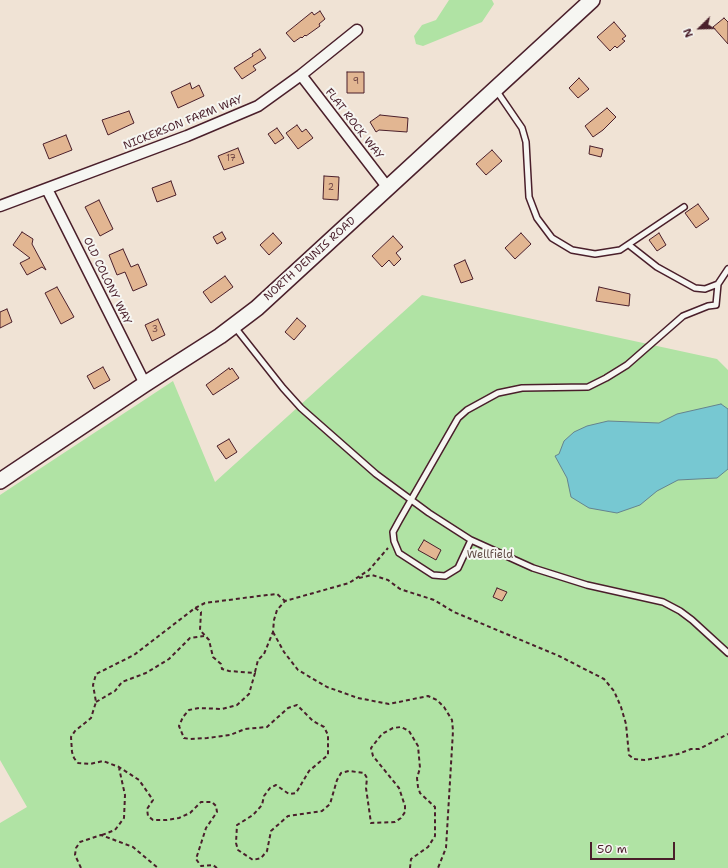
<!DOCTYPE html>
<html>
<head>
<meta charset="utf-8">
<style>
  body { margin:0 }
  #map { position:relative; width:728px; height:868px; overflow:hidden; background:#f0e3d5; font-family:"Shantell Sans",sans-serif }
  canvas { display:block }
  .north { position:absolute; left:680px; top:8px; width:40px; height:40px; -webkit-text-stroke:3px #f6f6f2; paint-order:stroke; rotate:247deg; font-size:11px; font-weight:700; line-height:16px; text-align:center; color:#4a1f2b }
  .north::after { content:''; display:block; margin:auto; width:14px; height:18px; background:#4a1f2b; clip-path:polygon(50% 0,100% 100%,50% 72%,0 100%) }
  .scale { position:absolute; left:590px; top:842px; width:85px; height:18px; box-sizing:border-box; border:2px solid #4a1f2b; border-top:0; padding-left:5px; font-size:12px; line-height:14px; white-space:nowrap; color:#4a1f2b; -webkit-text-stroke:3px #f6f6f2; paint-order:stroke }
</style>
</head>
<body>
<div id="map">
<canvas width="728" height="868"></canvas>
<div class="north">N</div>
<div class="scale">50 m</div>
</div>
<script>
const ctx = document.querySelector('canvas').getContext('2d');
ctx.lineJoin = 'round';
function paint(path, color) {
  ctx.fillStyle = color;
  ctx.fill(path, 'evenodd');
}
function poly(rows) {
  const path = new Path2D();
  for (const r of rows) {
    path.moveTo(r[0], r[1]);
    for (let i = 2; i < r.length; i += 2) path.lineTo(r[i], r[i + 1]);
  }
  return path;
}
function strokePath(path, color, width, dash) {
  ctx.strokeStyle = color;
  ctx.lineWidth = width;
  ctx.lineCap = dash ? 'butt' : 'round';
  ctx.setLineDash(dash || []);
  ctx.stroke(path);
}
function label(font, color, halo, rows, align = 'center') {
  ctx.font = font + ' "Shantell Sans",sans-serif';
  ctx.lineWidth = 4;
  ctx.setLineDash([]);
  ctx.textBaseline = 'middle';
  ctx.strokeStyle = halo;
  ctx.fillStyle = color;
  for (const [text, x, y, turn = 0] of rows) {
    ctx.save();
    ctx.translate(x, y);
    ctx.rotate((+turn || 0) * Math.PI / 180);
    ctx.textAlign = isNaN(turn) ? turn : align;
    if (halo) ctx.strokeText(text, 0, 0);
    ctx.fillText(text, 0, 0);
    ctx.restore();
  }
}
const green = poly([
  [449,0,492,0,494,4,482,22,423,46,416,44,414,36,422,25,436,20],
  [422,295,717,359,728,370,728,868,0,868,0,823,27,807,0,760,0,495,173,381,215,482]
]);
const water = poly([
  [721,404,728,409,728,469,717,478,678,480,657,491,640,505,617,513,589,508,571,497,567,478,555,456,559,454,564,441,574,432,587,426,608,421,659,423,677,414,721,404]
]);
const building = poly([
  [320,11,325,19,319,24,320,26,306,36,305,35,302,38,301,37,294,42,286,33,312,12,314,15,320,11],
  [724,18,728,22,728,44,713,27,724,18],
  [614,22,626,36,622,39,625,41,617,48,615,46,610,51,597,37,614,22],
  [260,49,266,58,253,66,256,70,242,79,234,68,253,56,252,54,260,49],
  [347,72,364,72,364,93,347,93,347,72],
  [579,78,589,89,578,98,569,88,579,78],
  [190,83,192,89,199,85,204,96,178,108,171,92,190,83],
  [607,108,616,117,603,130,593,137,585,126,607,108],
  [129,111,134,123,108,135,102,120,129,111],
  [380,115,408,118,407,132,379,130,376,132,370,122,380,115],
  [297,125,302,132,306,129,313,138,298,149,286,133,297,125],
  [277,128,284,138,275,144,268,134,277,128],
  [66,135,72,150,49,159,43,144,66,135],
  [590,146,603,149,601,157,589,154,590,146],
  [238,148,244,163,224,170,218,156,238,148],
  [492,150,502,161,486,175,476,164,492,150],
  [324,176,339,177,338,200,323,199,324,176],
  [171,181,176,195,157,202,152,188,171,181],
  [99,200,113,229,100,236,85,207,99,200],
  [698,204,709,219,696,228,685,213,698,204],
  [22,232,33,239,32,244,46,270,42,267,27,275,20,263,30,258,13,245,22,232],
  [222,232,226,239,217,244,213,237,222,232],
  [273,233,282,243,269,255,260,245,273,233],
  [521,233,531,244,515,259,505,248,521,233],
  [659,233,666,245,657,251,649,240,659,233],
  [393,236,403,247,396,253,401,259,394,266,389,260,382,267,372,256,393,236],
  [123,249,131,267,138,264,147,285,133,291,125,272,117,275,109,255,123,249],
  [465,260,473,279,461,283,454,265,465,260],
  [225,276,233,287,211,303,203,292,225,276],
  [57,287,74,317,61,324,45,293,57,287],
  [599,287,630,294,629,306,596,301,599,287],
  [7,309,12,322,0,328,0,312,7,309],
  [297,318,306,326,294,340,285,332,297,318],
  [158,319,165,335,152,341,145,325,158,319],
  [103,367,110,380,94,389,87,376,103,367],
  [229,368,230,370,232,368,239,378,213,395,206,385,229,368],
  [229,439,237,452,226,459,217,446,229,439],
  [424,540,441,550,436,560,418,550,424,540],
  [497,588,507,592,502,601,493,597,497,588]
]);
const path = poly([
  [359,578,372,575,388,580,400,589,434,600,454,612,559,656,604,679,614,691,621,707,626,724,629,755,634,759,645,760,678,754,691,749,699,749,728,734],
  [195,608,201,612,200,630,209,640,213,657,221,664,222,669,229,671,255,673,249,694,237,705,222,709,199,708,189,710,183,717,179,726,184,738,190,739,207,738,230,735,245,729,267,727,288,708,297,705,313,721,324,727,328,735,328,755,309,771,296,793,289,794,276,785,270,788,264,796,262,805,253,815,237,825,236,843,238,850,253,860,261,858,267,851,271,831,288,816,322,811,330,804,337,780,341,773,349,771,364,773,367,778,366,788,371,823,395,822,401,818,405,812,405,806,399,788,373,756,371,748,382,734,393,728,401,727,409,731,418,746,420,768,417,778,418,787,420,793,435,807,435,836,428,847,411,859,410,868],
  [273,632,284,652,298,670,327,687,358,698,389,704,428,696,437,700,444,707,452,720,453,731,446,848,438,868],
  [255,672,258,660,264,654,273,632,274,620,277,610,285,601,349,583,369,570,388,548],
  [96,702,115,691,122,682,146,673,169,659,190,638,204,636],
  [102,835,115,830,124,818,125,795,119,768],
  [81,868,75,855,76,848,80,842,101,835,133,847,158,868],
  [217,868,213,865,201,866,196,859,206,828,217,812,216,806,212,802,201,802,190,813,179,818,167,820,153,820,148,816,147,809,153,800,139,780,119,767,103,761,90,764,78,763,74,758,72,752,71,737,75,731,91,718,96,702,93,685,96,674,134,655,195,608,205,603,267,595,277,594,285,601]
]);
const service = poly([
  [496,90,522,128,526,142,529,197,537,218,552,238,572,250,595,254,620,250,684,207],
  [629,245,657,267,695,288,705,289,718,284],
  [234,326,283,388,301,408,376,474,429,513,471,540,533,568,587,585,663,602,680,611,692,620,728,653],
  [471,540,458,568,445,576,433,575,399,553,394,541,393,532,399,521,458,418,467,410,498,393,522,388,588,387,606,378,627,365,683,316,708,306,716,305,718,284,728,269]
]);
const minor = poly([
  [301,75,388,188],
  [47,189,145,384],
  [0,206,187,136,258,106,301,75,357,30]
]);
const secondary = poly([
  [0,481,145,384,220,336,257,308,592,0]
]);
const numberNames = [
  ["9",356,82],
  ["17",231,159],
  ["2",331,188],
  ["3",155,330]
];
const streetNames = [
  ["NICKERSON FARM WAY",183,123,-22],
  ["FLAT ROCK WAY",354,124,52],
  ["NORTH DENNIS ROAD",310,259,-42],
  ["OLD COLONY WAY",107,281,64]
];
const parkNames = [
  ["Wellfield",490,555]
];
paint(green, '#b0e3a4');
paint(water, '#77c8d2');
strokePath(water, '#65848f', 1);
paint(building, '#e2b692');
strokePath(building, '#4a1f2b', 1);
strokePath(service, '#4a1f2b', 8);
strokePath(minor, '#4a1f2b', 13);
strokePath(secondary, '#4a1f2b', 18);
strokePath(path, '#4a1f2b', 2, [4, 3]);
strokePath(service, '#f6f6f2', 5);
strokePath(minor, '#f6f6f2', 10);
strokePath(secondary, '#f6f6f2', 15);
label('9px', '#704545', null, numberNames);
label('11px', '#4a1f2b', '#f6f6f2', streetNames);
label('11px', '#645049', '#f6f6f2', parkNames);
</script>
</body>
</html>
